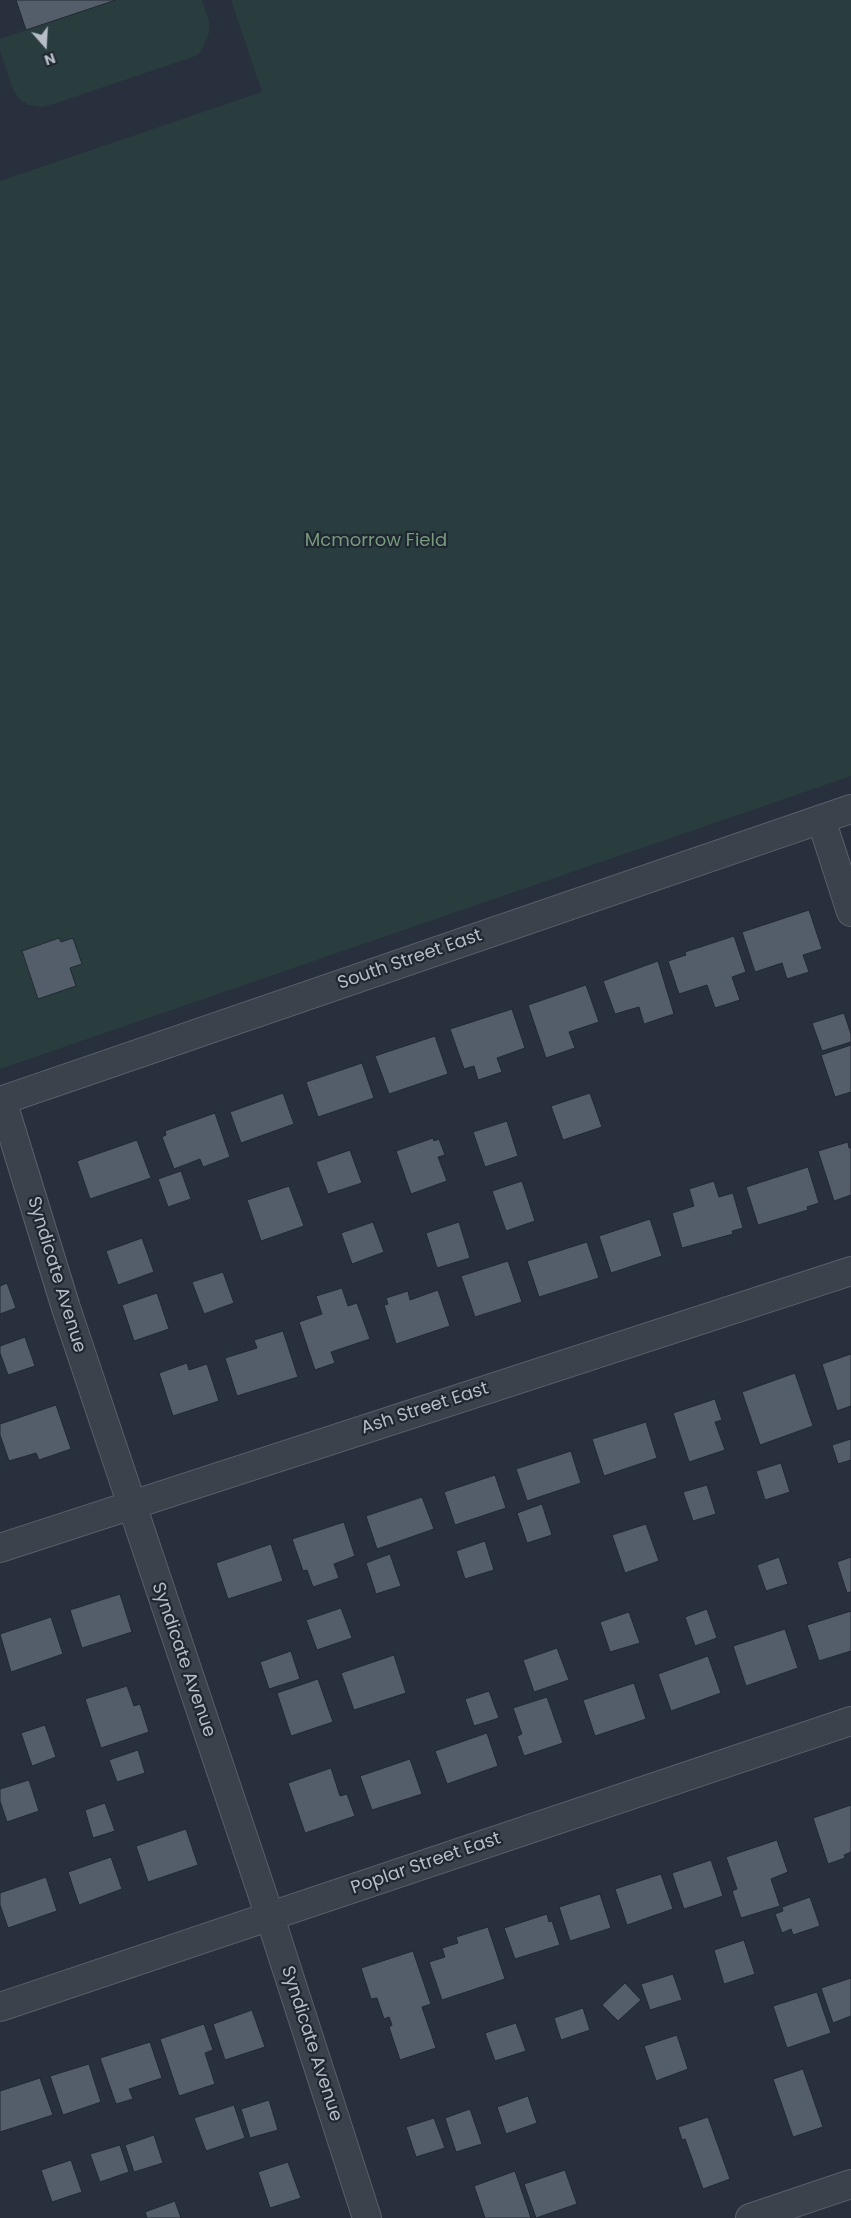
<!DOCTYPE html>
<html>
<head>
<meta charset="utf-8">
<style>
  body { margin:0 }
  #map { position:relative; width:851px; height:2218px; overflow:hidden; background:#27303c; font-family:Poppins,sans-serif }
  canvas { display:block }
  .north { position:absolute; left:20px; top:20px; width:50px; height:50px; -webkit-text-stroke:4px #1f2731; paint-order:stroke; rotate:161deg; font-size:14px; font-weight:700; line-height:20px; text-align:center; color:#b6bdc7 }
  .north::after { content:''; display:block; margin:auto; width:18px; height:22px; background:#b6bdc7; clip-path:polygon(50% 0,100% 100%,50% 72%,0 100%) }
</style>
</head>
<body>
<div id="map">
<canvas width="851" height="2218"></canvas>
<div class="north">N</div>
</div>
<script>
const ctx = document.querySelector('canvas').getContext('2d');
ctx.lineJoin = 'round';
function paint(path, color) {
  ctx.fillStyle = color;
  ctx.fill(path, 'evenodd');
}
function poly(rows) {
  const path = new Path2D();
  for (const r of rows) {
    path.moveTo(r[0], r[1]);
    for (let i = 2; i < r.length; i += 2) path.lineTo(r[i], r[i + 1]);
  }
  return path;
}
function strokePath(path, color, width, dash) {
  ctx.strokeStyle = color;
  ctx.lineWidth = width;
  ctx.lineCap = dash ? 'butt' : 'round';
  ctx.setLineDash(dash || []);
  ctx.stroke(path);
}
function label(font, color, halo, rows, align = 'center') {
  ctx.font = font + ' Poppins,sans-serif';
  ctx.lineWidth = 4.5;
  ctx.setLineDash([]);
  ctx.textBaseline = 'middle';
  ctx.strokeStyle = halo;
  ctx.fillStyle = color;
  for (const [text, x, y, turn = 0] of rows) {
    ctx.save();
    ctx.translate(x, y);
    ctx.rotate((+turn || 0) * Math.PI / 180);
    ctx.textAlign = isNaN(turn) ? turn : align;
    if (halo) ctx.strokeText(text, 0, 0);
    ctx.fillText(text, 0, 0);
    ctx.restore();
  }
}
const green = poly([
  [116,0,202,0,209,22,209,33,200,53,193,57,53,104,42,107,29,105,19,99,13,89,0,50,0,39],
  [231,0,851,0,851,776,0,1069,0,181,262,92]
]);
const building = poly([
  [16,0,116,0,26,30,16,0],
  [809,910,822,949,803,955,809,972,787,979,782,963,755,972,742,932,809,910],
  [734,936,746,972,732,977,740,1000,715,1008,707,985,679,994,668,961,686,955,685,952,734,936],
  [59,938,61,942,73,938,82,964,70,968,76,986,38,999,22,951,59,938],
  [658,961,674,1014,644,1024,639,1007,615,1014,603,981,658,961],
  [586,985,599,1022,569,1032,575,1048,546,1058,528,1005,586,985],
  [512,1009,525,1048,497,1058,502,1072,478,1080,474,1066,464,1069,450,1029,512,1009],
  [844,1013,851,1034,851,1042,822,1051,812,1023,844,1013],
  [435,1036,448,1074,389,1094,375,1056,435,1036],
  [851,1045,851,1092,835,1097,821,1055,851,1045],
  [362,1063,374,1098,318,1117,306,1082,362,1063],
  [283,1093,294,1124,241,1143,230,1112,283,1093],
  [590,1093,602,1127,563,1140,551,1106,590,1093],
  [215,1113,230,1157,203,1167,200,1159,174,1169,162,1137,166,1135,165,1131,215,1113],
  [507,1121,518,1156,485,1167,473,1132,507,1121],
  [433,1138,434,1141,439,1139,445,1155,438,1157,447,1181,411,1194,396,1151,433,1138],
  [137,1140,151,1178,90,1199,77,1161,137,1140],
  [848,1142,849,1148,851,1148,851,1195,834,1201,818,1151,848,1142],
  [350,1150,362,1183,328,1194,316,1162,350,1150],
  [808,1167,819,1203,807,1207,808,1210,758,1225,746,1187,808,1167],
  [181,1171,191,1199,168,1207,158,1179,181,1171],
  [522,1181,535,1221,506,1231,492,1191,522,1181],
  [714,1181,719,1197,733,1193,743,1228,732,1231,733,1234,682,1248,672,1213,694,1206,689,1189,714,1181],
  [289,1186,304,1226,261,1241,247,1200,289,1186],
  [650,1219,662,1256,611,1273,599,1236,650,1219],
  [373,1222,384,1252,352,1264,341,1233,373,1222],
  [459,1222,470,1258,437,1268,426,1233,459,1222],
  [142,1238,154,1272,118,1285,106,1251,142,1238],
  [587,1242,599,1278,539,1297,527,1261,587,1242],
  [508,1261,522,1302,475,1317,461,1276,508,1261],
  [223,1272,234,1303,204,1314,192,1282,223,1272],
  [7,1283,16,1308,0,1314,0,1286,7,1283],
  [342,1288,348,1306,357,1303,370,1339,331,1352,335,1363,315,1370,299,1322,322,1314,316,1296,342,1288],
  [438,1290,450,1326,396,1344,384,1305,388,1304,386,1298,408,1291,410,1300,438,1290],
  [157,1293,169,1329,134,1341,122,1305,157,1293],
  [283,1331,298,1377,237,1396,225,1358,257,1348,254,1340,283,1331],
  [25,1337,35,1366,8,1375,0,1353,0,1346,25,1337],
  [851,1354,851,1406,837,1411,822,1364,851,1354],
  [187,1363,189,1370,207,1364,219,1401,173,1416,159,1373,187,1363],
  [795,1373,813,1426,760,1445,742,1392,795,1373],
  [715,1399,722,1420,715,1422,725,1450,689,1462,673,1413,715,1399],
  [56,1405,71,1449,39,1460,36,1453,9,1461,0,1435,0,1424,56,1405],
  [646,1422,657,1458,604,1476,592,1439,646,1422],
  [851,1439,851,1460,838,1464,832,1445,851,1439],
  [571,1451,581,1483,527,1501,516,1469,571,1451],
  [781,1463,790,1492,765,1500,756,1471,781,1463],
  [495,1475,506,1508,455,1525,444,1492,495,1475],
  [707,1485,716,1514,693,1521,683,1492,707,1485],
  [422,1497,434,1529,377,1549,366,1516,422,1497],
  [542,1504,552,1535,527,1543,517,1513,542,1504],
  [344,1522,355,1556,334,1564,339,1578,313,1587,307,1570,303,1571,292,1539,344,1522],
  [646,1524,659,1561,625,1573,612,1535,646,1524],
  [485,1541,494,1570,465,1579,456,1551,485,1541],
  [271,1544,283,1581,228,1599,216,1563,271,1544],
  [390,1554,401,1586,376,1594,366,1563,390,1554],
  [779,1557,788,1584,766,1591,757,1565,779,1557],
  [851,1557,851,1592,847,1593,837,1562,851,1557],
  [120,1594,132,1632,82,1648,70,1610,120,1594],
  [341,1608,352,1638,317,1650,306,1620,341,1608],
  [707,1609,717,1638,695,1646,685,1617,707,1609],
  [851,1611,851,1651,819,1661,807,1625,851,1611],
  [629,1612,640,1643,610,1652,600,1622,629,1612],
  [51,1617,63,1654,11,1672,0,1634,51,1617],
  [785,1629,798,1668,746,1686,733,1646,785,1629],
  [557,1648,569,1680,534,1692,523,1660,557,1648],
  [291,1651,300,1679,269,1689,260,1662,291,1651],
  [394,1655,406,1693,354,1710,341,1673,394,1655],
  [708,1656,721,1693,671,1711,658,1674,708,1656],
  [318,1679,333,1722,291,1736,277,1693,318,1679],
  [634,1683,646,1719,595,1736,583,1700,634,1683],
  [127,1686,134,1706,140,1704,149,1732,101,1748,85,1699,127,1686],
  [489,1691,499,1718,474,1726,465,1699,489,1691],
  [547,1697,563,1743,524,1756,517,1736,522,1734,513,1708,547,1697],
  [45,1725,56,1757,32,1766,21,1733,45,1725],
  [487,1733,498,1766,447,1784,435,1751,487,1733],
  [138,1750,145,1773,117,1782,109,1760,138,1750],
  [410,1759,422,1794,372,1810,360,1776,410,1759],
  [331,1768,340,1796,347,1794,355,1816,305,1833,288,1783,331,1768],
  [29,1780,39,1811,7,1822,0,1801,0,1789,29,1780],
  [105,1803,115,1831,93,1838,85,1810,105,1803],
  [851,1805,851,1852,844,1855,845,1858,828,1864,813,1818,851,1805],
  [186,1829,198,1865,148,1882,136,1846,186,1829],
  [777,1840,788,1872,771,1879,780,1906,741,1918,732,1891,737,1889,726,1857,777,1840],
  [111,1857,122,1889,79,1905,68,1872,111,1857],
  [711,1860,723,1896,684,1909,672,1873,711,1860],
  [661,1874,673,1909,627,1925,615,1889,661,1874],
  [46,1877,57,1911,8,1928,0,1905,0,1893,46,1877],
  [600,1894,611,1928,570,1941,559,1907,600,1894],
  [810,1897,820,1926,793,1935,791,1929,782,1933,775,1914,783,1911,782,1907,810,1897],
  [547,1914,549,1922,552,1921,560,1945,515,1959,504,1928,547,1914],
  [488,1927,505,1979,442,2000,429,1962,445,1957,442,1948,458,1943,456,1937,488,1927],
  [744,1940,755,1974,724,1984,714,1950,744,1940],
  [413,1951,431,2004,422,2007,436,2048,400,2060,389,2027,392,2025,389,2017,384,2019,377,1998,371,1999,361,1968,413,1951],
  [673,1974,682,2000,650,2010,641,1984,673,1974],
  [851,1978,851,2016,833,2023,821,1988,851,1978],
  [625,1983,641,2000,618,2021,602,2005,625,1983],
  [817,1992,831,2033,787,2048,773,2006,817,1992],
  [583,2008,590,2030,561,2040,554,2018,583,2008],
  [252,2010,265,2047,225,2060,213,2024,252,2010],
  [516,2023,526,2051,495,2061,485,2033,516,2023],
  [204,2024,213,2050,205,2053,215,2084,179,2096,160,2039,204,2024],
  [677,2035,688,2069,656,2081,644,2046,677,2035],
  [150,2042,162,2078,129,2089,133,2099,116,2104,100,2058,150,2042],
  [89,2064,101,2102,63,2115,50,2076,89,2064],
  [803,2069,823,2127,793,2137,773,2079,803,2069],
  [40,2078,53,2115,0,2132,0,2091,40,2078],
  [528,2096,537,2123,506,2134,497,2107,528,2096],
  [269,2100,278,2130,250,2138,241,2109,269,2100],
  [234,2105,245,2138,206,2151,194,2118,234,2105],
  [470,2109,482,2144,456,2152,445,2118,470,2109],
  [708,2117,730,2179,703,2189,685,2139,682,2140,678,2127,708,2117],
  [434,2118,445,2148,416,2157,406,2127,434,2118],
  [154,2135,163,2163,134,2172,125,2145,154,2135],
  [120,2145,129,2172,100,2182,90,2154,120,2145],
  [71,2160,82,2192,52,2202,41,2170,71,2160],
  [288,2162,301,2198,270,2208,258,2172,288,2162],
  [565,2170,577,2204,536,2218,524,2184,565,2170],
  [515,2171,531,2218,485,2218,474,2186,515,2171],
  [175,2201,181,2218,147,2218,145,2212,175,2201]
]);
const street = poly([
  [821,819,851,912],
  [2,1100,66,1308,270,1917,367,2218],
  [0,1101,851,809],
  [0,1548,851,1271],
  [0,2007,851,1721],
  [750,2218,851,2184]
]);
const parkNames = [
  ["Mcmorrow Field",376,541]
];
const streetNames = [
  ["South Street East",410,960,-19],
  ["Syndicate Avenue",56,1275,73],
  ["Ash Street East",425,1409,-18],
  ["Syndicate Avenue",183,1660,71],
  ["Poplar Street East",426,1864,-19],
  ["Syndicate Avenue",311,2044,72]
];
paint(green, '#2a3d3e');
paint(building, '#545e6b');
strokePath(building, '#212933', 1);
strokePath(street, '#58606a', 30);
strokePath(street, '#3a424c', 28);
label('18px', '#779a7e', '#1f2731', parkNames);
label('18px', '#b6bdc7', '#1f2731', streetNames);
</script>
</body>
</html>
